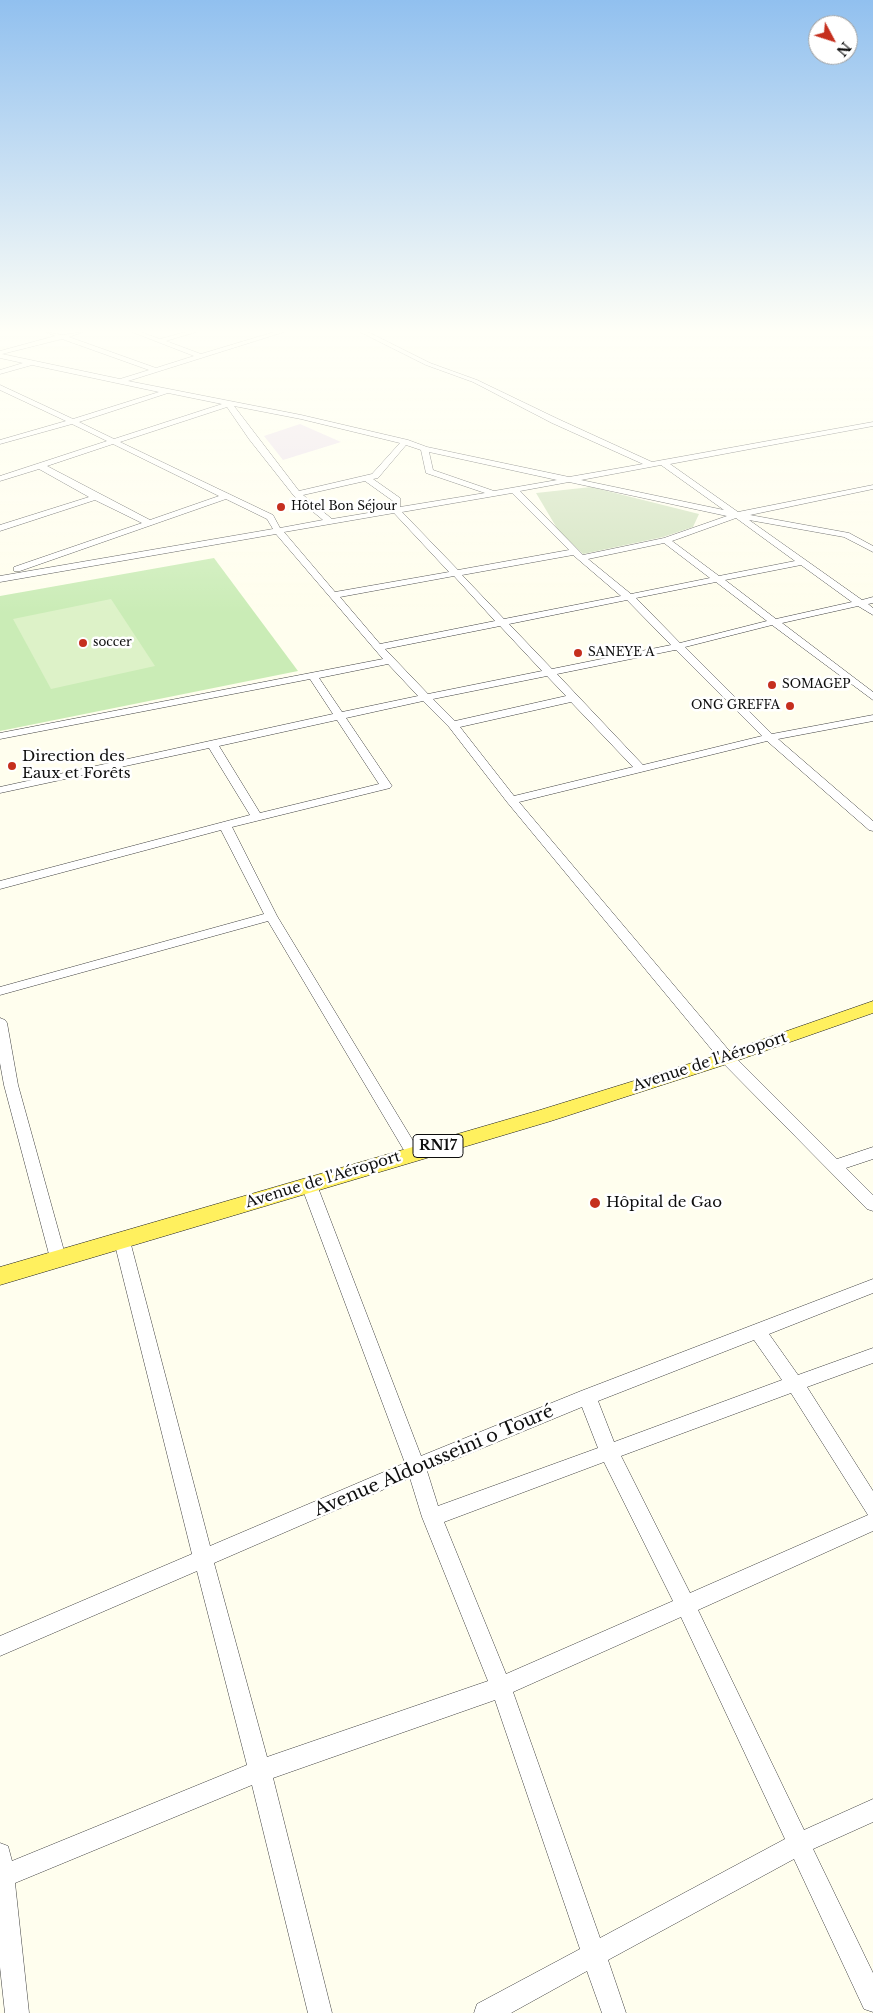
<!DOCTYPE html>
<html>
<head>
<meta charset="utf-8">
<style>
  body { margin:0 }
  #map { position:relative; width:873px; height:2013px; overflow:hidden; background:#fffeee; font-family:"Libre Baskerville",serif }
  canvas { display:block }
  .north { position:absolute; left:808px; top:15px; width:50px; height:50px; box-sizing:border-box; background:#fff; border:1px solid #9f9f9f; border-radius:50%; rotate:130deg; font-size:14px; font-weight:700; line-height:20px; text-align:center; color:#0e0e0e }
  .north::after { content:''; display:block; margin:auto; width:18px; height:22px; background:#c52f1e; clip-path:polygon(50% 0,100% 100%,50% 72%,0 100%) }
</style>
</head>
<body>
<div id="map">
<canvas width="873" height="2013"></canvas>
<div class="north">N</div>
</div>
<script>
const ctx = document.querySelector('canvas').getContext('2d');
ctx.lineJoin = 'round';
function paint(path, color) {
  ctx.fillStyle = color;
  ctx.fill(path, 'evenodd');
}
function poly(rows) {
  const path = new Path2D();
  for (const r of rows) {
    path.moveTo(r[0], r[1]);
    for (let i = 2; i < r.length; i += 2) path.lineTo(r[i], r[i + 1]);
  }
  return path;
}
function strokePath(path, color, width, dash) {
  ctx.strokeStyle = color;
  ctx.lineWidth = width;
  ctx.lineCap = dash ? 'butt' : 'round';
  ctx.setLineDash(dash || []);
  ctx.stroke(path);
}
function label(font, color, halo, rows, align = 'center') {
  ctx.font = font + ' "Libre Baskerville",serif';
  ctx.lineWidth = 5;
  ctx.setLineDash([]);
  ctx.textBaseline = 'middle';
  ctx.strokeStyle = halo;
  ctx.fillStyle = color;
  for (const [text, x, y, turn = 0] of rows) {
    ctx.save();
    ctx.translate(x, y);
    ctx.rotate((+turn || 0) * Math.PI / 180);
    ctx.textAlign = isNaN(turn) ? turn : align;
    if (halo) ctx.strokeText(text, 0, 0);
    ctx.fillText(text, 0, 0);
    ctx.restore();
  }
}
const industrial = poly([
  [300,424,341,442,283,460,264,436]
]);
const green = poly([
  [214,558,298,671,0,731,0,596]
]);
const cemetery = poly([
  [591,487,699,514,693,527,663,537,583,554,558,530,536,493]
]);
const pitch = poly([
  [111,599,155,666,51,689,13,619]
]);
const minor = poly([
  [46,332,62,335,83,332,69,337,156,368,194,356,132,332,141,332,160,339,185,332,196,332,166,341,201,354,274,332,284,332,128,381,301,415,408,440,427,447,569,477,643,464,552,423,473,382,426,365,360,332,368,332,430,363,477,380,558,419,652,462,873,422,873,426,670,464,738,512,873,485,873,489,750,515,849,533,873,546,873,552,844,537,749,520,862,600,873,597,873,603,868,604,873,608,873,615,858,606,782,623,873,692,873,700,772,625,685,647,772,734,873,715,873,721,778,739,873,821,873,831,869,830,767,741,519,802,732,1054,837,1159,873,1147,873,1159,846,1168,873,1195,873,1211,867,1209,722,1062,507,802,449,727,423,701,346,718,392,786,390,788,232,827,277,916,418,1149,421,1153,418,1157,413,1159,408,1157,268,921,0,995,0,987,264,914,221,830,0,889,0,881,250,815,209,748,0,793,0,787,333,714,310,679,0,739,0,733,383,659,276,534,0,582,0,576,273,529,267,519,226,499,20,571,14,571,14,567,142,523,95,500,0,531,0,525,89,497,39,469,0,481,0,476,107,441,72,424,0,444,0,440,66,421,0,390,0,385,73,419,159,392,32,365,0,374,0,370,23,363,0,358,0,351,55,336,46,332],
  [62,339,149,370,120,379,2,354,62,339],
  [168,393,222,404,114,439,79,422,168,393],
  [234,406,301,419,400,443,372,474,299,491,234,406],
  [227,407,249,439,294,496,323,520,280,528,273,515,120,442,227,407],
  [113,444,219,496,150,520,47,466,113,444],
  [406,445,421,450,426,473,485,493,400,507,400,498,373,479,378,478,406,445],
  [429,452,557,480,494,491,433,470,429,452],
  [661,465,724,510,581,480,661,465],
  [365,481,393,501,392,509,332,519,303,495,365,481],
  [569,482,727,516,664,538,583,555,520,491,569,482],
  [512,493,569,550,458,570,402,512,512,493],
  [394,513,449,572,335,592,284,532,394,513],
  [736,518,795,561,719,576,672,541,736,518],
  [664,543,710,578,631,594,588,559,664,543],
  [573,555,621,596,504,619,462,575,573,555],
  [801,565,852,602,776,619,725,580,801,565],
  [454,576,495,621,380,644,340,597,454,576],
  [716,582,767,621,680,643,636,598,716,582],
  [627,600,671,645,552,669,509,624,627,600],
  [500,626,542,671,428,694,385,649,500,626],
  [675,650,676,650,762,736,643,765,557,674,675,650],
  [388,664,418,696,342,712,319,678,388,664],
  [547,676,566,696,455,721,433,699,547,676],
  [571,702,633,767,514,796,460,727,571,702],
  [337,720,379,784,260,813,219,746,337,720],
  [0,1018,5,1020,7,1023,18,1085,66,1258,64,1263,58,1265,52,1263,50,1258,4,1085,0,1063,0,1018],
  [309,1179,315,1181,317,1185,421,1456,581,1391,873,1279,873,1293,769,1334,798,1375,873,1348,873,1363,807,1387,873,1491,873,1531,698,1610,804,1830,873,1799,873,1822,813,1849,873,1973,873,2012,864,2009,794,1859,608,1960,626,2013,602,2013,587,1971,511,2013,474,2013,477,2004,580,1949,495,1700,273,1778,332,2013,308,2013,252,1785,15,1883,29,2013,5,2013,0,1967,0,1843,8,1846,12,1861,247,1765,197,1571,0,1656,0,1636,192,1554,114,1241,116,1236,122,1235,128,1236,130,1241,210,1546,405,1463,301,1185,303,1181,309,1179],
  [754,1340,782,1380,614,1442,598,1401,754,1340],
  [791,1393,868,1515,690,1593,621,1456,791,1393],
  [582,1407,598,1448,438,1506,427,1471,582,1407],
  [604,1462,673,1601,506,1674,444,1522,604,1462],
  [410,1478,422,1517,488,1681,267,1757,214,1563,410,1478],
  [681,1617,785,1839,600,1938,513,1692,681,1617]
]);
const major = poly([
  [873,1001,873,1013,733,1062,551,1121,0,1285,0,1267,540,1110,721,1054,873,1001]
]);
const markers = [
  [281,507,5,"#c52f1e"],
  [83,643,5,"#c52f1e"],
  [578,653,5,"#c52f1e"],
  [772,685,5,"#c52f1e"],
  [790,706,5,"#c52f1e"],
  [12,766,5,"#c52f1e"],
  [595,1203,6,"#c52f1e"]
];
const farPoinames = [
  ["Hôtel Bon Séjour",291,507],
  ["soccer",93,643],
  ["SANEYE A",588,653],
  ["SOMAGEP",782,685],
  ["ONG GREFFA",780,706,"right"]
];
const shields = [
  [438,1146,50]
];
const shieldNames = [
  ["RN17",438,1146]
];
const poiNames = [
  ["Direction des",22,757],
  ["Eaux et Forêts",22,774],
  ["Hôpital de Gao",606,1203]
];
const streetNames = [
  ["Avenue de l'Aéroport",710,1062,-18],
  ["Avenue de l'Aéroport",323,1180,-17]
];
const nearStreetnames = [
  ["Avenue Aldousseini o Touré",434,1461,-23]
];
paint(industrial, '#ede1ec');
paint(green, '#caecb6');
paint(cemetery, '#d1e2be');
paint(pitch, '#ddf2c8');
strokePath(minor, '#414141', 1);
strokePath(major, '#1f1f1f', 1);
paint(minor, '#fff');
paint(major, '#fff05e');
const sky = ctx.createLinearGradient(0, 0, 0, 614);
sky.addColorStop(0, '#91c0ef');
sky.addColorStop(0.54, '#fffff7');
sky.addColorStop(1, '#fffff700');
ctx.fillStyle = sky;
ctx.fillRect(0, 0, 873, 614);
for (const [x, y, r, color] of markers) {
  const dot = new Path2D();
  dot.arc(x, y, r, 0, 2 * Math.PI);
  ctx.fillStyle = color;
  ctx.fill(dot);
  strokePath(dot, '#fff', 2);
}
label('12px', '#0e0e0e', '#fff', farPoinames, 'left');
for (const [x, y, w] of shields) {
  const box = new Path2D();
  box.roundRect(x - w / 2, y - 11.5, w, 23, 4);
  ctx.fillStyle = '#fff';
  ctx.fill(box);
  strokePath(box, '#0e0e0e', 1);
}
label('bold 14px', '#0e0e0e', null, shieldNames);
label('15px', '#0e0e0e', '#fff', poiNames, 'left');
label('15px', '#0e0e0e', '#fff', streetNames);
label('18px', '#0e0e0e', '#fff', nearStreetnames);
</script>
</body>
</html>
